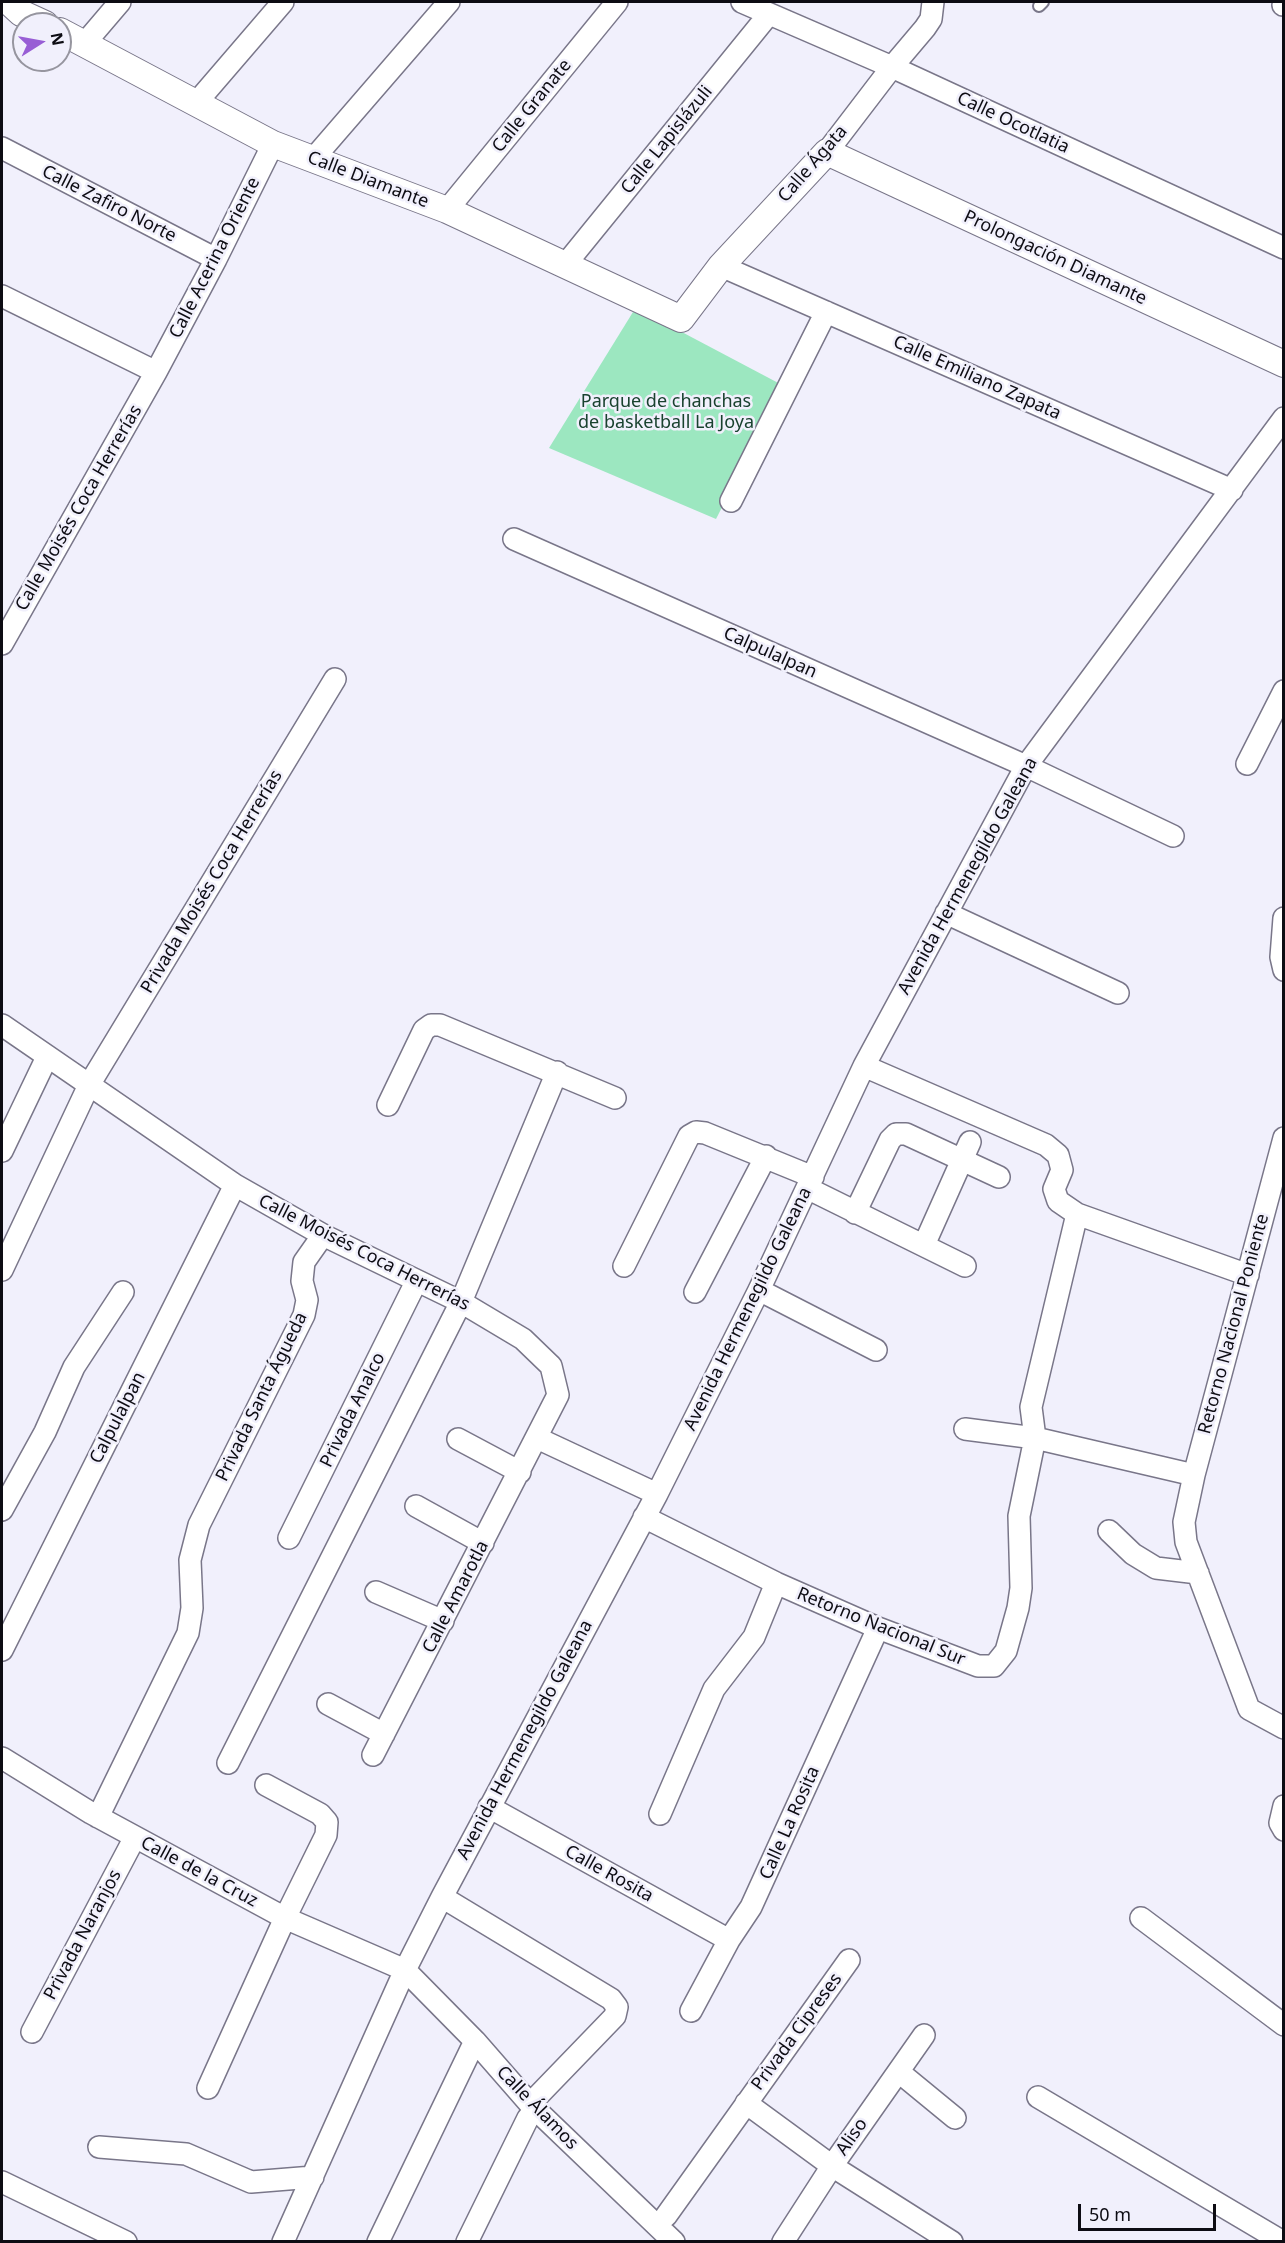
<!DOCTYPE html>
<html>
<head>
<meta charset="utf-8">
<style>
  body { margin:0 }
  #map { position:relative; width:1285px; height:2243px; overflow:hidden; background:#f1f0fc; font-family:"Noto Sans",sans-serif }
  canvas { display:block }
  .frame { position:absolute; inset:0; border:3px solid #0d0c13; pointer-events:none }
  .north { position:absolute; left:12px; top:12px; width:60px; height:60px; box-sizing:border-box; background:#f1f0fc; border:2px solid #96959f; border-radius:50%; rotate:79deg; font-size:16px; font-weight:700; line-height:24px; text-align:center; color:#0d0c13 }
  .north::after { content:''; display:block; margin:auto; width:21px; height:27px; background:#985ed5; clip-path:polygon(50% 0,100% 100%,50% 72%,0 100%) }
  .scale { position:absolute; left:1078px; top:2204px; width:138px; height:27px; box-sizing:border-box; border:3px solid #0d0c13; border-top:0; padding-left:8px; font-size:18px; line-height:21px; white-space:nowrap; color:#0d0c13; -webkit-text-stroke:4px #f1f0fc; paint-order:stroke }
</style>
</head>
<body>
<div id="map">
<canvas width="1285" height="2243"></canvas>
<div class="frame"></div>
<div class="north">N</div>
<div class="scale">50 m</div>
</div>
<script>
const ctx = document.querySelector('canvas').getContext('2d');
ctx.lineJoin = 'round';
function paint(path, color) {
  ctx.fillStyle = color;
  ctx.fill(path, 'evenodd');
}
function poly(rows) {
  const path = new Path2D();
  for (const r of rows) {
    path.moveTo(r[0], r[1]);
    for (let i = 2; i < r.length; i += 2) path.lineTo(r[i], r[i + 1]);
  }
  return path;
}
function strokePath(path, color, width, dash) {
  ctx.strokeStyle = color;
  ctx.lineWidth = width;
  ctx.lineCap = dash ? 'butt' : 'round';
  ctx.setLineDash(dash || []);
  ctx.stroke(path);
}
function label(font, color, halo, rows, align = 'center') {
  ctx.font = font + ' "Noto Sans",sans-serif';
  ctx.lineWidth = 5;
  ctx.setLineDash([]);
  ctx.textBaseline = 'middle';
  ctx.strokeStyle = halo;
  ctx.fillStyle = color;
  for (const [text, x, y, turn = 0] of rows) {
    ctx.save();
    ctx.translate(x, y);
    ctx.rotate((+turn || 0) * Math.PI / 180);
    ctx.textAlign = isNaN(turn) ? turn : align;
    if (halo) ctx.strokeText(text, 0, 0);
    ctx.fillText(text, 0, 0);
    ctx.restore();
  }
}
const green = poly([
  [633,312,661,321,784,386,716,519,549,448]
]);
const service = poly([
  [1039,6,1043,2]
]);
const minor = poly([
  [742,2,892,67,1284,248],
  [1283,5,1284,4],
  [85,43,120,2],
  [197,102,283,2],
  [2,148,216,259],
  [827,152,892,67,925,28,931,19,933,2],
  [314,158,449,2],
  [447,210,617,2],
  [565,265,769,14],
  [721,266,1232,490],
  [2,296,156,372],
  [731,501,826,312],
  [514,539,1026,766,1173,836],
  [2,644,156,372,216,259,273,144],
  [1247,764,1284,691],
  [946,913,1118,993],
  [1284,918,1281,957,1284,970],
  [2,1025,235,1185,323,1235,461,1302,523,1339,551,1366,558,1395,373,1755],
  [864,1066,1046,1145,1058,1155,1062,1170,1054,1189,1058,1201,1077,1214,1248,1275],
  [388,1105,424,1030,431,1025,440,1025,615,1098],
  [1284,1138,1194,1475,1184,1522,1186,1542,1249,1709,1284,1728],
  [2,1151,47,1057],
  [807,1188,965,1266],
  [855,1213,890,1140,896,1134,906,1134,999,1177],
  [924,1245,970,1142],
  [624,1266,689,1136,696,1132,705,1133,813,1177],
  [2,1270,89,1085,335,679],
  [759,1290,876,1350],
  [695,1292,766,1156],
  [965,1429,1035,1438,1194,1475],
  [537,1438,657,1494],
  [458,1439,520,1472],
  [416,1506,483,1543],
  [2,1510,45,1432,74,1367,123,1292],
  [644,1517,776,1583,878,1628,978,1666,994,1666,1006,1651,1018,1608,1021,1588,1019,1516,1035,1438,1031,1407,1077,1214],
  [1109,1531,1133,1554,1156,1568,1198,1573],
  [289,1538,416,1282],
  [376,1592,443,1621],
  [2,1650,235,1185],
  [328,1704,384,1734],
  [2,1758,91,1813,285,1918,405,1970,475,2041,530,2104,674,2242],
  [228,1763,461,1302,557,1072],
  [1284,1806,1280,1823,1284,1830],
  [489,1807,729,1940],
  [660,1814,714,1689,754,1637,776,1583],
  [98,1817,188,1633,192,1608,190,1560,199,1525,304,1315,307,1300,302,1281,304,1262,323,1235],
  [442,1897,611,1999,617,2007,615,2016,530,2104],
  [1141,1918,1284,2025],
  [691,2011,729,1940,751,1907,878,1628],
  [32,2032,135,1837],
  [899,2072,955,2118],
  [208,2088,285,1918,326,1835,327,1822,320,1814,266,1785],
  [1038,2097,1283,2242],
  [746,2103,832,2166,952,2242],
  [99,2147,186,2154,251,2182,313,2177],
  [2,2182,126,2242],
  [666,2216,849,1960],
  [283,2242,405,1970,442,1897,657,1494,759,1290,864,1066,1026,766,1284,418],
  [378,2242,475,2041],
  [467,2242,528,2118],
  [783,2242,832,2166,924,2035]
]);
const tertiary = poly([
  [9,2,21,13,45,24],
  [60,31,273,144,447,210,681,319,721,266,827,152,1284,364]
]);
const streetNames = [
  ["Calle Granate",532,106,-51],
  ["Calle Ocotlatia",1013,123,25],
  ["Calle Lapislázuli",667,140,-51],
  ["Calle Ágata",813,164,-49],
  ["Calle Diamante",368,180,21],
  ["Calle Zafiro Norte",109,204,27],
  ["Calle Acerina Oriente",215,258,-63],
  ["Prolongación Diamante",1055,258,25],
  ["Calle Emiliano Zapata",977,378,24],
  ["Calle Moisés Coca Herrerías",79,508,-60],
  ["Calpulalpan",770,653,24],
  ["Avenida Hermenegildo Galeana",968,876,-61],
  ["Privada Moisés Coca Herrerías",212,882,-59],
  ["Calle Moisés Coca Herrerías",364,1253,27],
  ["Avenida Hermenegildo Galeana",748,1309,-64],
  ["Retorno Nacional Poniente",1234,1324,-75],
  ["Privada Santa Águeda",262,1397,-64],
  ["Privada Analco",353,1410,-64],
  ["Calpulalpan",118,1418,-63],
  ["Calle Amarotla",456,1597,-63],
  ["Retorno Nacional Sur",881,1627,22],
  ["Avenida Hermenegildo Galeana",525,1740,-62],
  ["Calle La Rosita",790,1823,-66],
  ["Calle de la Cruz",199,1872,28],
  ["Calle Rosita",609,1874,29],
  ["Privada Naranjos",83,1935,-62],
  ["Privada Cipreses",797,2032,-54],
  ["Calle Álamos",537,2108,46],
  ["Aliso",852,2137,-55]
];
const parkNames = [
  ["Parque de chanchas",666,402],
  ["de basketball La Joya",666,423]
];
paint(green, '#9ce7c0');
strokePath(service, '#797689', 14);
strokePath(minor, '#797689', 24);
strokePath(tertiary, '#797689', 28);
strokePath(service, '#fff', 10);
strokePath(minor, '#fff', 21);
strokePath(tertiary, '#fff', 26);
label('18px', '#0d0c13', '#f1f0fc', streetNames);
label('18px', '#19422f', '#f1f0fc', parkNames);
</script>
</body>
</html>
